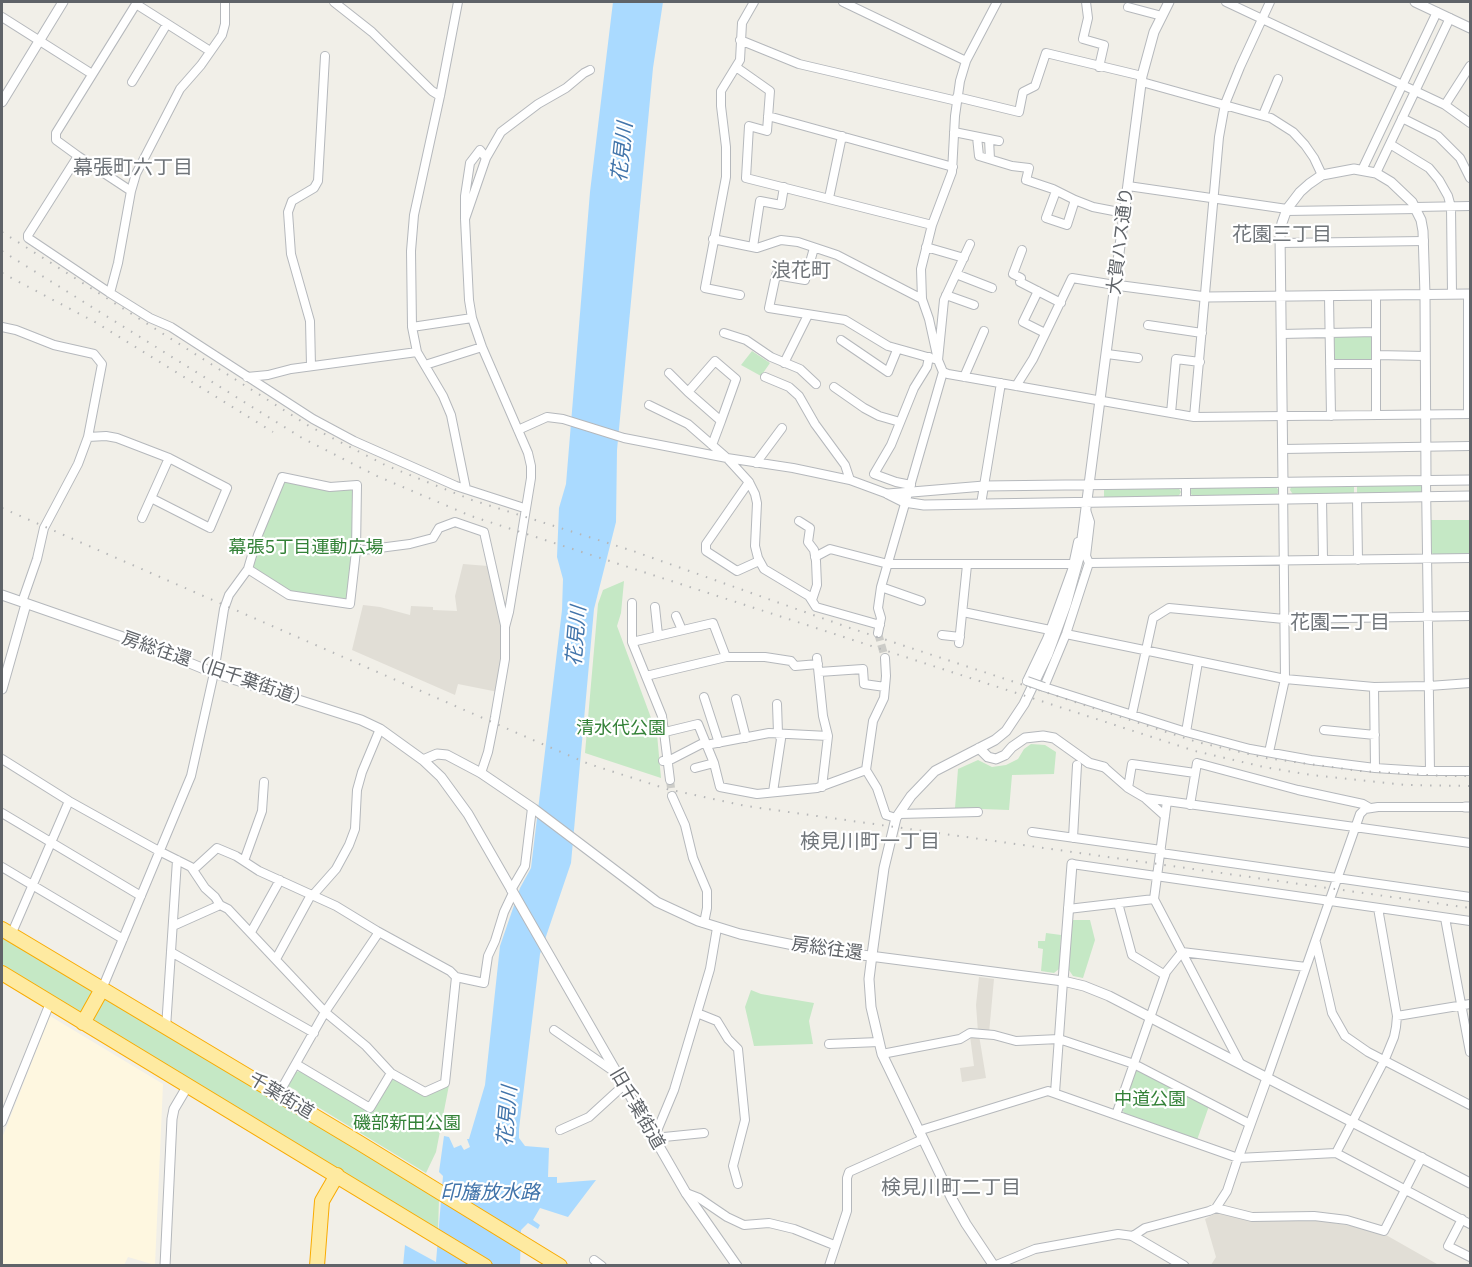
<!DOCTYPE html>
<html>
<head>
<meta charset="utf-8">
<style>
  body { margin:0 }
  #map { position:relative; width:1472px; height:1267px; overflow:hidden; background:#f1efe8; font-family:"IBM Plex Sans",sans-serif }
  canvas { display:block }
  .frame { position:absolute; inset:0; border:3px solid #5f6368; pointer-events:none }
</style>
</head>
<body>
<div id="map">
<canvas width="1472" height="1267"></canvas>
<div class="frame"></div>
</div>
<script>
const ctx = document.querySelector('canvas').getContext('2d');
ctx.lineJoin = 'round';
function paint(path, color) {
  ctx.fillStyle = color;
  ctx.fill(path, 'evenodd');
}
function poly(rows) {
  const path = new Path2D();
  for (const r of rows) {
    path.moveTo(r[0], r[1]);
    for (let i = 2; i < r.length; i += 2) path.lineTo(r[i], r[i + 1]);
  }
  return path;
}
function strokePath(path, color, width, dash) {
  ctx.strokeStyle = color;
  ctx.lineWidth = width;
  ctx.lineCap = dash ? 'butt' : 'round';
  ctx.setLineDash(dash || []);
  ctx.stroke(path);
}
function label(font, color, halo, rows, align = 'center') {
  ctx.font = font + ' "IBM Plex Sans","Noto Sans JP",sans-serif';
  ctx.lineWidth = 4.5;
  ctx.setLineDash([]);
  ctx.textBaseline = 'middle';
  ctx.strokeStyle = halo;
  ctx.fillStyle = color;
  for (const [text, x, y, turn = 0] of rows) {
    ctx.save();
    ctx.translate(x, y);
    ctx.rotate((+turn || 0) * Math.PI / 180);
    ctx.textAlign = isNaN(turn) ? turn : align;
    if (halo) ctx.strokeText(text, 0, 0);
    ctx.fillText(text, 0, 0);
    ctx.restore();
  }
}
const commercial = poly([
  [50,1016,163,1084,155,1265,128,1257,124,1265,2,1265,2,1138]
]);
const education = poly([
  [463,564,488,566,503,633,502,669,498,692,458,684,455,695,352,650,363,605,380,607,410,615,411,606,433,607,433,610,457,611,455,596],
  [979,977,994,979,989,1033,978,1032,976,1005],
  [979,1035,986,1078,962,1082,960,1068,974,1066,970,1036],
  [1221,1213,1251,1221,1313,1219,1351,1226,1386,1235,1437,1264,1436,1266,1211,1265,1216,1257,1205,1219,1214,1214]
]);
const green = poly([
  [1371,336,1373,338,1374,359,1372,362,1335,362,1333,359,1332,339,1335,337],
  [752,351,770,363,761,376,741,365],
  [285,481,353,487,355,490,353,555,348,599,345,601,289,593,253,568,251,564,260,537,282,482],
  [1420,484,1423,489,1420,494,1357,495,1357,485],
  [1275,485,1279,491,1276,496,1194,497,1189,492,1194,486],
  [1354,485,1354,495,1294,496,1290,490,1291,487],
  [1178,487,1181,492,1178,497,1104,498,1104,488],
  [1431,520,1470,520,1470,554,1434,555,1431,552],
  [624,581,621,613,617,626,657,734,661,778,585,753,598,604,603,590],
  [1031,744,1045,745,1056,752,1054,774,1012,775,1009,810,955,808,958,769,978,760,992,767,1006,765,1018,759,1024,749],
  [1072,920,1090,920,1095,940,1083,978,1073,976,1069,970],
  [1046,933,1061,935,1059,969,1054,973,1041,971,1043,949,1038,948,1038,941,1045,941],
  [2,936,94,991,81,1014,2,964],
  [751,990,761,994,814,1003,809,1021,813,1044,754,1046,745,1007],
  [104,997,439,1199,438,1231,91,1020],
  [1139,1069,1209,1106,1197,1140,1125,1115,1122,1109,1136,1071],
  [300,1071,372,1112,391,1080,395,1079,424,1096,449,1085,436,1152,426,1173,303,1098,297,1091,288,1086,296,1072]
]);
const water = poly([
  [613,2,663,2,653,68,617,450,616,522,594,609,571,863,540,954,519,1129,519,1138,525,1146,549,1148,548,1177,557,1177,557,1183,596,1180,568,1217,540,1208,533,1220,540,1225,538,1229,528,1223,521,1230,520,1265,403,1266,405,1245,436,1262,443,1176,439,1172,444,1136,449,1137,454,1148,461,1145,464,1150,470,1147,467,1139,469,1139,485,1085,500,946,520,888,531,868,562,610,563,579,557,557,559,508,566,484,590,192]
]);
const minorTunnel = poly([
  [878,633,885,658],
  [670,780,672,796]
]);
const minor = poly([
  [334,2,372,32,432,91,440,96],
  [458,2,440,96,414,215,411,251,412,327,417,352,443,396,451,415,466,489],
  [843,2,966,61],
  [1086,2,1088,18,1083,39,1104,45,1099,67],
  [1226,2,1445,105,1470,123],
  [1128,7,1162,16],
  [2,17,92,74],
  [740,40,799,64,957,101],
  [736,67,770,91,767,131,749,126,746,178,932,225],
  [132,82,167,24],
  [1142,82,1271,118,1293,132,1305,145,1314,158,1322,175],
  [957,97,1019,112,1023,92,1035,86,1046,53,1142,76],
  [1445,105,1470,66],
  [1263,115,1278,79],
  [768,116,953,167],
  [1402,118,1438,136,1460,158,1470,178],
  [954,132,999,141],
  [977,137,979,156,1012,166,1029,168,1026,180,1053,189,1075,200,1093,207,1124,213],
  [989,139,990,159],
  [1390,144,1429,168,1439,180,1448,196,1451,207,1452,294],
  [78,156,56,140,56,133,136,4,210,51],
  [486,158,501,132,538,104,566,88,584,73,590,70],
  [1362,170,1437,12],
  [1376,173,1450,18],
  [1128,186,1287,209],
  [131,191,78,156,28,235,28,238,110,293,150,318,171,327,313,419,354,441,456,486,521,507],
  [1056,191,1046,218,1067,225,1075,200],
  [829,198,842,136],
  [1415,207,1470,206],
  [1286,211,1417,209],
  [465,219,486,158,480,150,470,163,465,196,465,219,469,300,472,318,482,347,528,453,531,466,531,478,509,612,505,627,505,659,495,717,488,752,481,773],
  [713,239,757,248,781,240,798,242,837,255,922,299],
  [1280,243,1424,241],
  [753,247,760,201,781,205,784,187],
  [926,247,964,258],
  [814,248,805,280,776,275,769,308,845,320,888,346,938,360,944,300,970,244],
  [1022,250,1013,274,1021,278,1020,282,1061,303],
  [956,274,992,288],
  [1038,291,1023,322,1045,333],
  [110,293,118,263,131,191,136,174,180,89,201,65,222,35,225,24,225,2],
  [1468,294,1468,414],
  [740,295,705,288,726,177,726,147,721,106,721,91,740,60,742,23,754,2],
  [946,295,974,305],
  [1376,296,1376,415],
  [1329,297,1331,416],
  [1148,325,1202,333],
  [2,327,16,330,54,345,94,354,102,364,88,437,78,464,44,528,37,559,22,602],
  [412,327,472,318],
  [724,333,746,340,771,357,800,369,816,384],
  [1281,334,1376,332],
  [841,340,888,372,897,350],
  [1107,354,1138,358],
  [1376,355,1425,356],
  [784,363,808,315],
  [1330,364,1376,364],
  [425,365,482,347],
  [311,366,310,321,291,254,288,212,292,201,314,188,318,181,325,56],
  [943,372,948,374,1194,417,1470,414],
  [669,373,688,392,721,421,736,379,715,361,688,392],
  [247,377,268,375,291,369,417,352],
  [765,377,789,387,799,396,815,424,845,465,850,480],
  [964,377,984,331],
  [1016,386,1033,359,1072,278,1115,285],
  [834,387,864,408,879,416,900,422],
  [649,405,688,424,727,458,749,482,755,494,757,503,755,546,758,558,764,569,809,596,816,607,880,625],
  [1171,413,1176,359,1200,362],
  [1194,417,1219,137,1225,104,1240,67,1270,2],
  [518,430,547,417,563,419,624,438,727,458,793,468,850,480,888,494],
  [88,437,106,436,117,438,169,458,227,488,210,528,151,498,169,458],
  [712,445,721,421],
  [1283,449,1470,446],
  [756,463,782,428],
  [1426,481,1430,771],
  [749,482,706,544,706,551,737,571,759,561],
  [1186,484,1186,500],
  [911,485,896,482,874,474,891,445,914,388,927,367,929,357],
  [1322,498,1323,560],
  [1357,498,1358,560],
  [981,504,1001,383],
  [1086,510,1090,522,1086,556,1089,563,1066,634,1044,687,1186,732,1250,749,1311,760,1375,768,1422,771,1470,771],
  [142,518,151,498],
  [799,521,810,528,808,542,814,550,816,561,817,585,812,600],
  [356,551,410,544,433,538,439,528,455,522,484,532,505,625],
  [815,557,830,549,888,564,1073,564],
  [1089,563,1470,558],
  [881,587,921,601],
  [632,603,632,642,662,716,670,780],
  [655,607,658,635],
  [963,612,1050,630],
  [676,616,682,630],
  [878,633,881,618,878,608,881,587,943,372,938,360,929,319,922,299,921,269,932,225,952,172,955,116,960,81,966,61,997,2],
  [1066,634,1285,679,1374,687,1429,686,1470,683],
  [942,635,960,637],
  [632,642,713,623,726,657],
  [959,643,967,565],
  [817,658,823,716,828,736,822,787],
  [885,658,886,676,884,698,873,721,866,770,877,788,886,815,896,818],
  [819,672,863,669,864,684,885,687],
  [646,676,726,657,765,657,791,661,795,666,818,664],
  [1027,681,1047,639,1072,570,1078,542],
  [1374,687,1375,768],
  [704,697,719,743],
  [736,699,746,738],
  [1132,714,1153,618,1169,608,1284,619,1470,616],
  [1324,730,1375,735],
  [665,732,698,724,714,763,720,787,757,794,817,788,866,770],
  [1186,732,1198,662],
  [706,745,769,733,828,736],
  [1269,752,1285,679,1283,483],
  [2,759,69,801,159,851,191,867,205,888,215,897,220,905,228,909,325,1012,366,1046,391,1073,425,1092,445,1083,456,977,484,983,488,956,495,941,504,912,513,893],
  [663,761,672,759,705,742],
  [1104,767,1128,788,1145,798,1470,843],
  [695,768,714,763],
  [1128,788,1132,764,1195,773],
  [773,792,781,739,778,733,777,704],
  [672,796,685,825,693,858,707,891,707,908,704,923],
  [1146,799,1165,816],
  [1167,801,1154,899,1240,1063],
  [1190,805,1197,763,1298,790,1363,804,1370,808],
  [2,813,141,896],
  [899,814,978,812],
  [1032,832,1161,850],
  [1073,838,1077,765],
  [1161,853,1470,897],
  [244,861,262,811,264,782],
  [1072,864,1470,921],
  [2,867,123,939],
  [193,870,217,848,236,856,259,871,336,906,377,931,450,971,456,977],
  [511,890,525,866,532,808],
  [313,895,336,869,349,845,355,829,357,790,362,772,380,729],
  [1118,903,1132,955,1165,975],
  [1068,909,1154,899],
  [1445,918,1470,1052],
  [173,926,220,905],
  [251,932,280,880],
  [11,935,69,801],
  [1316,943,1332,1013,1345,1036,1368,1052,1470,1105],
  [171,952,314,1033],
  [276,959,311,895],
  [102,989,191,776,214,673,224,609,229,595,248,569,258,535,282,477,330,487,357,485,356,551,350,604,289,595,248,569],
  [697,1013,717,1021,728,1039,738,1049,745,1120,733,1166,738,1184],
  [1397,1016,1470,1004],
  [166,1028,177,860],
  [554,1030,616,1073],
  [829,1044,879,1042],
  [882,1054,960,1039,970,1033,994,1035,1016,1041,1059,1039,1134,1064,1250,1124],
  [296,1064,370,1108,391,1073],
  [1267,1078,1360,814,1365,809,1378,807,1465,807],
  [1055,1093,1063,981],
  [278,1095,325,1012,379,932],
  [1116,1115,1166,972,1182,952,1306,967],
  [2,1122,50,1003],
  [560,1130,589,1117,624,1085],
  [918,1131,1048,1091,1238,1158,1336,1153,1470,1224],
  [654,1138,674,1090,697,1013,710,969,717,928],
  [654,1138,704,1133],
  [1336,1153,1385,1059,1394,1037,1396,1027,1397,1016,1378,908],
  [686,1193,699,1198,727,1217,744,1225,769,1223,794,1229,834,1245],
  [1216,1208,1252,1217,1314,1216,1347,1220,1384,1231,1422,1157],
  [1462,1219,1448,1246,1470,1257],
  [594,1260,602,1266],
  [829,1266,847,1211,847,1178,849,1172,923,1139],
  [994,1266,1035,1249,1118,1234,1133,1236,1145,1228,1209,1211,1216,1208,1227,1191,1238,1158]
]);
const tertiary = poly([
  [1415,2,1470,28],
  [2,102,63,2],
  [1115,285,1206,297,1470,294],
  [1283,483,1280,234,1282,223,1287,209,1300,192,1309,184,1322,175,1354,169,1376,173,1391,182,1412,202,1421,220,1423,231,1425,295,1426,481],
  [888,494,904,502,924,505,1470,496],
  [888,494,984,486,1470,480],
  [2,595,143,644,214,673,361,720,380,729,423,760,441,777,468,814,686,1193,737,1266],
  [2,689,26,604],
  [979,748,988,757,996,759,1005,755,1012,747,1025,738,1043,736,1054,738,1089,763,1104,767],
  [423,760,437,754,447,755,481,773,534,809,657,902,698,921,740,934,808,948,1063,981,1084,986,1109,996,1470,1183],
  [1465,807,1470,807],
  [1063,981,1072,864],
  [1238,1158,1267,1078],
  [1133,1236,1184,1266],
  [165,1266,172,1119,174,1109,187,1087],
  [994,1266,966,1224,952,1199,882,1054,871,1007,869,979,872,955,884,868,896,818,911,796,935,771,995,740,1006,731,1024,704,1048,654,1066,605,1080,554,1142,76,1154,32,1169,2]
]);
const trunk = poly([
  [2,929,358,1142,560,1266],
  [2,973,485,1266],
  [83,1023,102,989],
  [317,1266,322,1201,337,1175]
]);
const rail = poly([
  [2,232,309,426,385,465,472,500,633,551,850,628,1197,742,1266,758,1360,771,1445,776,1470,776],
  [2,251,302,438,377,476,471,516,1195,751,1264,767,1311,775,1406,785,1470,786],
  [2,273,95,322,273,432],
  [2,508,540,743,589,764,667,789,746,806,1470,908]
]);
const minorBridge = poly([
  [1027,681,1044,687]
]);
const streetNames = [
  ["大賀ハス通り",1121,241,-83],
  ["房総往還（旧千葉街道）",216,670,19],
  ["房総往還",827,949,8],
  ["千葉街道",281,1096,31],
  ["旧千葉街道",637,1109,60]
];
const parkNames = [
  ["幕張5丁目運動広場",306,548],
  ["清水代公園",621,729],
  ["中道公園",1150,1100],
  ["磯部新田公園",407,1124]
];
const waterNames = [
  ["花見川",623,152,-84],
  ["花見川",577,636,-85],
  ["花見川",508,1116,-85],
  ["印旛放水路",490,1193]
];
const neighbourhoodNames = [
  ["幕張町六丁目",133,168],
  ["花園三丁目",1282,235],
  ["浪花町",801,271],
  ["花園二丁目",1340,623],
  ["検見川町一丁目",870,842],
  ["検見川町二丁目",951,1188]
];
paint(commercial, '#fef7e0');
paint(education, '#e1ded6');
paint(green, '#c5e8c5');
paint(water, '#aadaff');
strokePath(minorTunnel, '#ccccc8', 8, [8, 4]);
strokePath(minor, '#b5b8bc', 10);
strokePath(tertiary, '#b5b8bc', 11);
strokePath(trunk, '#f9ab00', 16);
strokePath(minor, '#fff', 8);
strokePath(tertiary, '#fff', 9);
strokePath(trunk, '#feeaa1', 14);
strokePath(rail, '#b6b7b8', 2, [1.5, 8]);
strokePath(minorBridge, '#b5b8bc', 10, []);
strokePath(minorBridge, '#fff', 8);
label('18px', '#5f6368', '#fff', streetNames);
label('18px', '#348238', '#fff', parkNames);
label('italic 20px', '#4174aa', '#fff', waterNames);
label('20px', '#70757a', '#fff', neighbourhoodNames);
</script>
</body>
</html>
